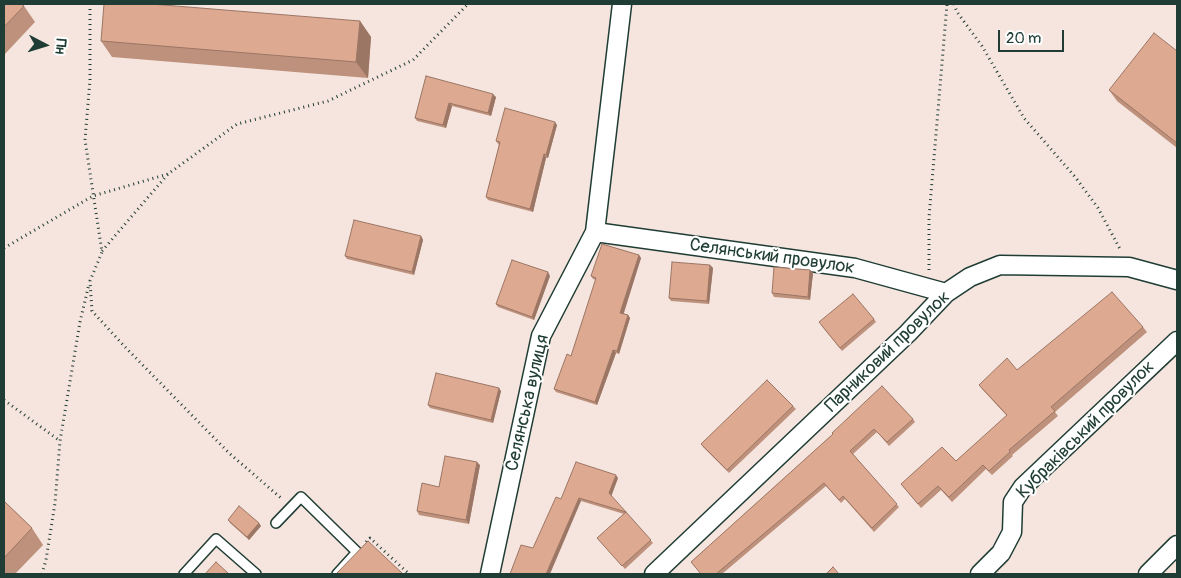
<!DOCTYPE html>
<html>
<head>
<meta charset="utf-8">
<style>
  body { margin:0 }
  #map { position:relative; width:1181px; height:578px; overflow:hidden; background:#f5e5de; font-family:Pangolin,sans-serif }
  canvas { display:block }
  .frame { position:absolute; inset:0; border:5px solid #1f3d34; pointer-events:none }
  .north { position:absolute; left:20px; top:20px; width:50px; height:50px; -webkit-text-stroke:4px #fff; paint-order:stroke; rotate:95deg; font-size:14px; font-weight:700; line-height:20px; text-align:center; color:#1f3d34 }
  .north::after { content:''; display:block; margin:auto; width:18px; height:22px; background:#1f3d34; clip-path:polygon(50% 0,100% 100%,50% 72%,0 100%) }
  .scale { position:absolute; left:998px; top:30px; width:66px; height:22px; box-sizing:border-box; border:2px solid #1f3d34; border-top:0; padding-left:6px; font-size:15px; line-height:18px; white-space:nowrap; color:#1f3d34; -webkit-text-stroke:4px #fff; paint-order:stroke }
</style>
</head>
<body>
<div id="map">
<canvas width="1181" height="578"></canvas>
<div class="frame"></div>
<div class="north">Пн</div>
<div class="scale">20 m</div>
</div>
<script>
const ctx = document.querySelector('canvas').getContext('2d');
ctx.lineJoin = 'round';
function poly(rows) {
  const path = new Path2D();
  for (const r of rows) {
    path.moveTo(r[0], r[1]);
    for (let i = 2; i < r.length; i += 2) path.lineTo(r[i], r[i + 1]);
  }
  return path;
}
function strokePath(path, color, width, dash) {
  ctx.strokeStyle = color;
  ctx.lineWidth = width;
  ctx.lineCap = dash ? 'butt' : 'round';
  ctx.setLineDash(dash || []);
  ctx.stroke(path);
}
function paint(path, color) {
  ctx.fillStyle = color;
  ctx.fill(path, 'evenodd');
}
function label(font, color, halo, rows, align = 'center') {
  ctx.font = font + ' Pangolin,sans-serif';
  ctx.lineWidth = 4;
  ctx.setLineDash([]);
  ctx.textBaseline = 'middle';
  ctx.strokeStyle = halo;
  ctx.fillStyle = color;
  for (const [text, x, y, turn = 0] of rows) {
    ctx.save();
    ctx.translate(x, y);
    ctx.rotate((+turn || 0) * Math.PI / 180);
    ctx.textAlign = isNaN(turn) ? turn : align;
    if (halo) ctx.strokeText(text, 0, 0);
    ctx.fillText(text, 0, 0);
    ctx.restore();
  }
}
const path = poly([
  [90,4,90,80,85,140,102,252,90,281,92,311,126,348,229,453,281,498],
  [954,4,957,12,982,46,1024,118,1076,178,1098,208,1120,249],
  [4,248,93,196,168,174],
  [102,251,168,174,237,124,328,101,413,60,468,4],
  [929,270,929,217,947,4],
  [4,400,60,441],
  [366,542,370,538,409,574],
  [42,574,46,560,55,503,60,441,80,322,89,284]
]);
const lane = poly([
  [276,523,301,497,357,552,337,574],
  [184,574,216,539,256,574]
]);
const street = poly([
  [595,232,855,268,946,293],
  [490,574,541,336,595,232,622,4],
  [654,574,908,333,946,293,970,277,1000,265,1129,267,1177,280],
  [980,574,1001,553,1012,532,1013,502,1023,487,1177,341],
  [1148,574,1177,545]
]);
const wall = poly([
  [4,4,24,6,35,22,4,55],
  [360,21,371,37,368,78,112,57,101,41],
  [1177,51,1177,148,1117,101,1109,90],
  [426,76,496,97,491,116,452,106,446,128,417,121,415,118],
  [557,125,548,158,546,158,533,212,488,200,486,197,499,145,496,141],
  [421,236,423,240,414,275,347,259,345,256],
  [639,255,641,258,623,313,628,315,630,318,619,354,616,353,597,405,556,392,554,389,571,356,596,280,593,279,591,276],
  [710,265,713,268,709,304,671,301,669,298],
  [810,270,813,273,810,300,774,297,772,293],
  [550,276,534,320,498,307,496,304],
  [874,319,876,322,842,351,821,325],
  [1143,327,1147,332,1055,412,1058,416,1012,455,1013,456,992,475,986,469,952,502,941,490,921,508,901,484,956,461,1007,416,982,389,979,385,1017,370],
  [501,391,493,423,430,408,428,405],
  [793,406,796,409,729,473,703,447,701,444],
  [913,419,915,422,889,446,877,432,853,454,899,507,874,532,845,499,841,503,826,486,722,574,701,574,691,562,833,434],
  [480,465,469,524,419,515,417,511],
  [618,478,611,496,653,543,625,569,597,538,624,514,581,501,533,548,561,499],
  [4,501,32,528,43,545,15,574,4,574],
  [228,520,261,526,249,540,230,523]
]);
const shadedWall = poly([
  [360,21,371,37,368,78,356,62],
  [493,94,496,97,491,116,488,113],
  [449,103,452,106,446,128,443,125],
  [555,122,557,125,548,158,546,155],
  [544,154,546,158,533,212,530,209],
  [421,236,423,240,414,275,412,272],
  [639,255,641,258,623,316,620,313],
  [710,265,713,268,709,304,707,301],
  [810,270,813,273,810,300,808,297],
  [548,272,550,276,534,320,532,317],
  [628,315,630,318,619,354,617,351],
  [613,350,616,353,597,405,595,402],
  [499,388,501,391,493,423,491,420],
  [477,462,480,465,469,524,466,520],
  [616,475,618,478,611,497,609,493],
  [579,498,581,501,550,574,546,574],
  [259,523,261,526,249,540,247,537]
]);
const building = poly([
  [4,4,21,4,24,6,4,27,4,4],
  [104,4,151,4,360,21,356,62,101,41,104,4],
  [1154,33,1177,51,1177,143,1109,90,1154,33],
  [426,76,493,94,488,113,449,103,443,125,415,118,426,76],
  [505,108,555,122,546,155,544,154,530,209,486,197,500,142,496,141,505,108],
  [354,220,421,236,412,272,345,256,354,220],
  [602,244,639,255,620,313,628,315,617,351,613,350,595,402,554,389,567,354,571,356,596,278,591,276,602,244],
  [512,260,548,272,532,317,496,304,512,260],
  [672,262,710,265,707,301,669,298,672,262],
  [774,267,810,270,808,297,772,293,774,267],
  [1112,292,1143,327,1051,407,1055,411,1009,450,1010,452,989,471,983,465,949,497,938,486,918,504,901,484,942,447,956,461,1007,415,979,385,1007,358,1017,370,1112,292],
  [853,294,874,319,840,348,819,322,853,294],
  [436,373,499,388,491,420,428,405,436,373],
  [767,380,793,406,727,470,701,444,767,380],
  [882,386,913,419,887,442,874,429,850,451,897,504,872,528,843,496,839,500,824,483,716,574,701,574,691,562,833,434,832,433,882,386],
  [445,456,477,462,466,520,417,511,422,483,439,487,445,456],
  [576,462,616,475,609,493,626,512,579,498,546,574,510,574,521,545,533,548,556,497,561,499,576,462],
  [4,501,32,528,4,558,4,501],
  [239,506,259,523,247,537,228,520,239,506],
  [626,512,651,540,622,566,597,538,626,512],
  [368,541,403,574,336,574,368,541],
  [216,562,229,574,205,574,216,562],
  [833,567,839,574,826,574,833,567]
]);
const streetNames = [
  ["Селянський провулок",772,257,8],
  ["Парниковий провулок",888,352,-44],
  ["Селянська вулиця",528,403,-77],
  ["Кубраківський провулок",1086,430,-45]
];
strokePath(lane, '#1f3d34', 12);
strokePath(street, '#1f3d34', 21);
strokePath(path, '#1f3d34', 3, [1, 4]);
strokePath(lane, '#fff', 9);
strokePath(street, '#fff', 18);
paint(wall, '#be917c');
paint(shadedWall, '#9b7665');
paint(building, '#dda990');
strokePath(building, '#9b7665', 1);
label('18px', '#1f3d34', '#fff', streetNames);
</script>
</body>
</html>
